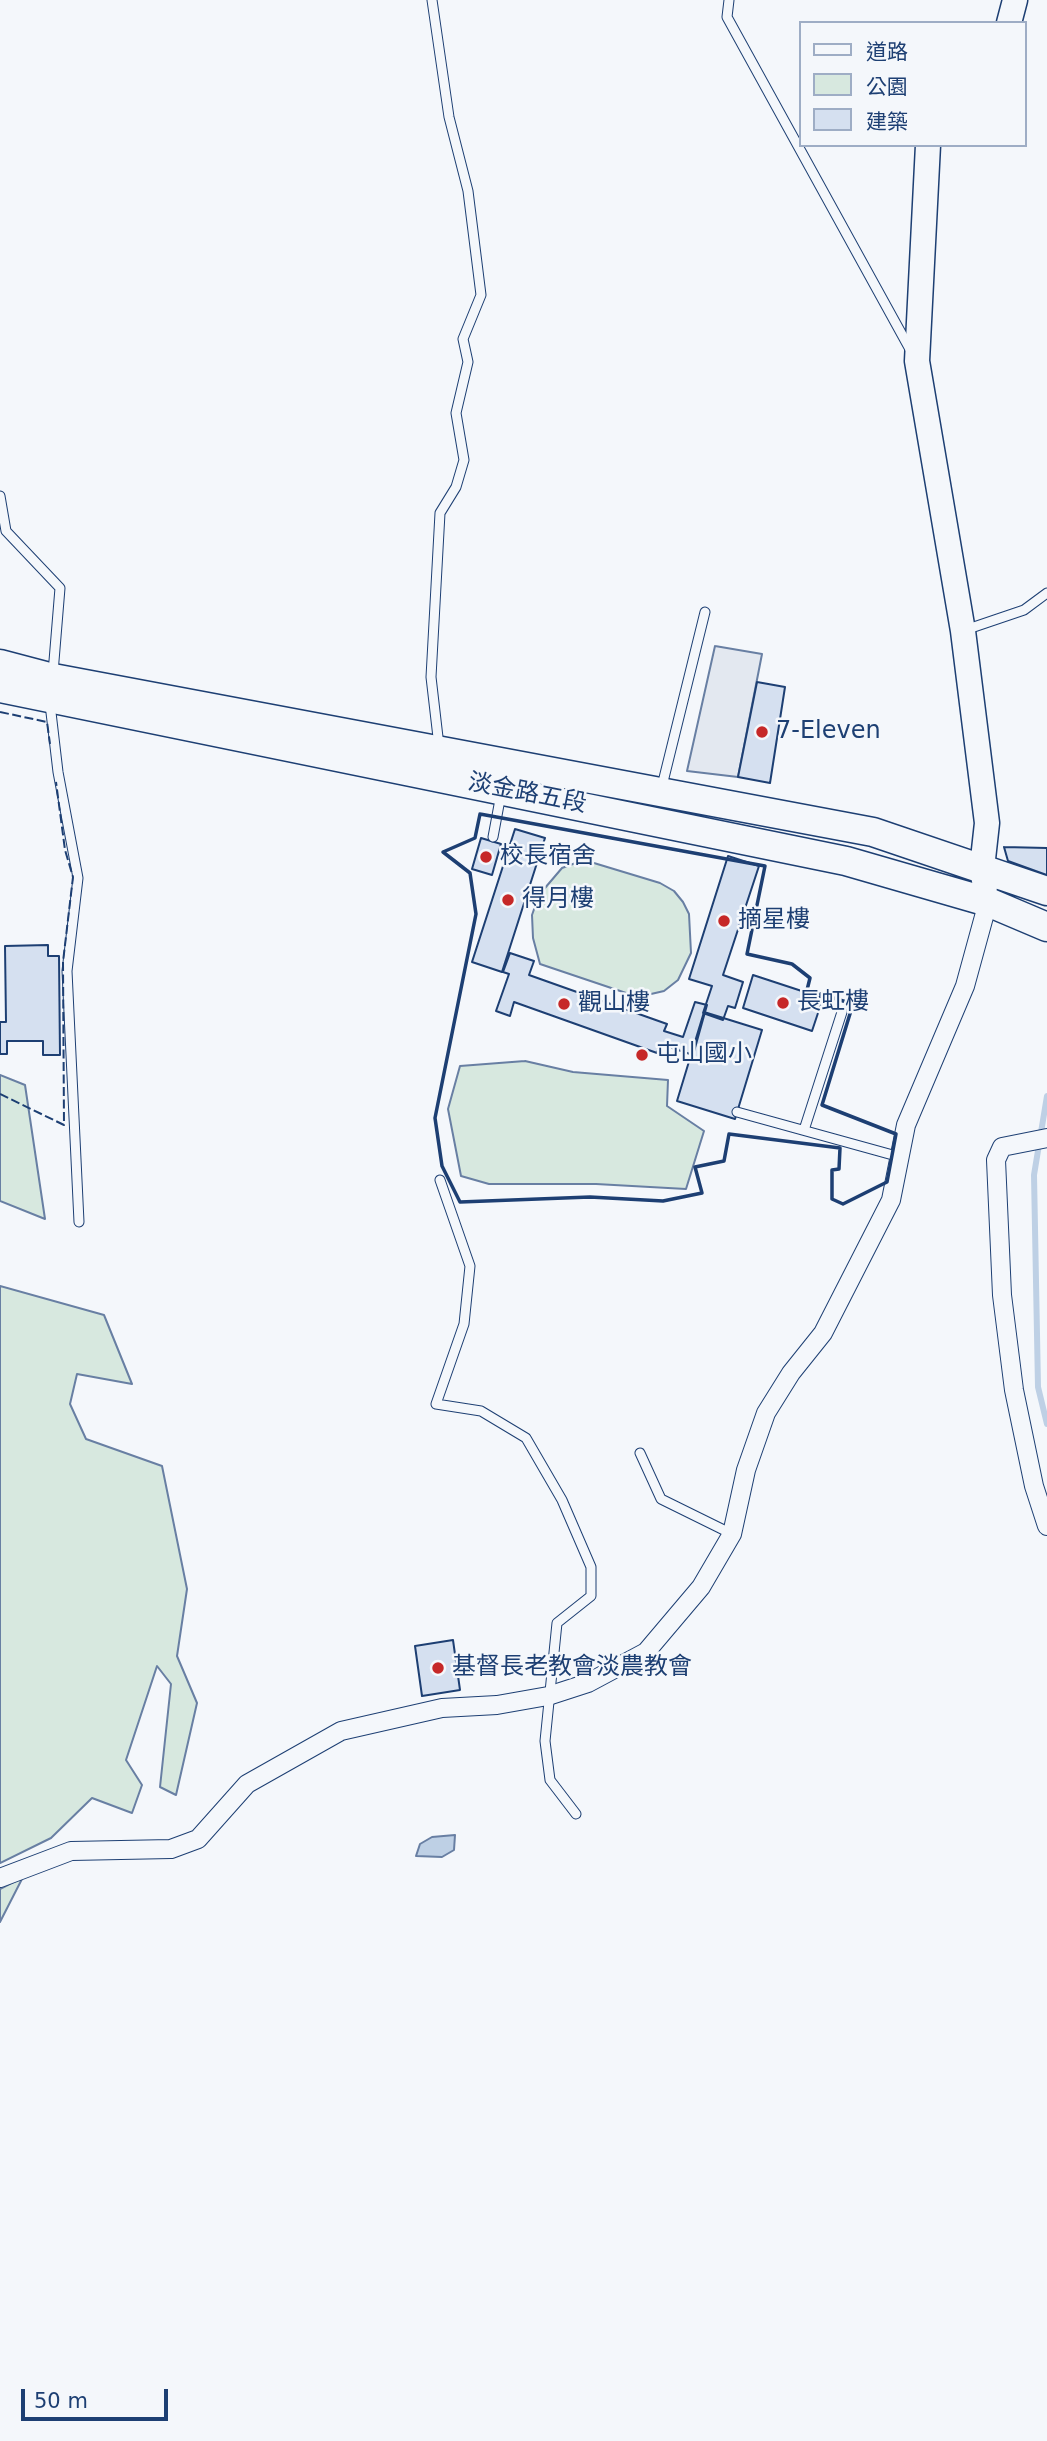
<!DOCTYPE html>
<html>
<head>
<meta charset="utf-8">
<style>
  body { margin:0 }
  #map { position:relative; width:1047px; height:2441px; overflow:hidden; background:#f4f7fb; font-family:"DejaVu Sans","Noto Sans TC",sans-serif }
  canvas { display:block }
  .legend { position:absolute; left:799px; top:21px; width:228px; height:126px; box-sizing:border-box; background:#f4f7fb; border:2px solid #9eadc5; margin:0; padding:9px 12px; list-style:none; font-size:21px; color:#1d3f73 }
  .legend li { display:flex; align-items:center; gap:14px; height:35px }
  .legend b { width:35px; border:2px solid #9eadc5 }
  .scale { position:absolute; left:21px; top:2389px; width:147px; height:32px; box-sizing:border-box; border:4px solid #1d3f73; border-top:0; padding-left:9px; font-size:21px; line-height:24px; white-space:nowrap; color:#1d3f73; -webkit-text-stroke:5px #f4f7fb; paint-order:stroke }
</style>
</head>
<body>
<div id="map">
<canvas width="1047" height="2441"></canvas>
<ul class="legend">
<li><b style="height:9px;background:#f4f7fb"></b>道路</li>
<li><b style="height:19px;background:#d7e8df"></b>公園</li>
<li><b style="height:19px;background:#d5e0f0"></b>建築</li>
</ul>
<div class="scale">50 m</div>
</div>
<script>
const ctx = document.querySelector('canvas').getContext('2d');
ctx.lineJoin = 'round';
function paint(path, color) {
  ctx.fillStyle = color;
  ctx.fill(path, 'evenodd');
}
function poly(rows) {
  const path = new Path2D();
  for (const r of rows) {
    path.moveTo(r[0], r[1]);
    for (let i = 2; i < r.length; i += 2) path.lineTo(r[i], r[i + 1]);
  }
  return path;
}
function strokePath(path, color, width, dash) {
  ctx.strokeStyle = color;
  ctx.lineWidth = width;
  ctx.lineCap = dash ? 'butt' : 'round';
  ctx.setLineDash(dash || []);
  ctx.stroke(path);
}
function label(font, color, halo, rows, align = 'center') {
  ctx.font = font + ' "DejaVu Sans","Noto Sans TC",sans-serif';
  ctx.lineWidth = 5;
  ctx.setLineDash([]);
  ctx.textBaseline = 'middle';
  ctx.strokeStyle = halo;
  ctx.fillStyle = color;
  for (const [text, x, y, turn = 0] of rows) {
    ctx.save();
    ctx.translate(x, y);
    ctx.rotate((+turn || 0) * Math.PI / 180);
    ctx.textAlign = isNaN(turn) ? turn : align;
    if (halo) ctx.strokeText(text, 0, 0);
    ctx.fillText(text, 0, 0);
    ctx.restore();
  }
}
const green = poly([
  [584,860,660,883,674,891,683,902,689,914,691,953,678,980,664,991,638,997,540,964,533,938,532,915,539,895,562,868,584,860],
  [525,1061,573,1072,668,1080,667,1106,704,1131,686,1189,596,1184,489,1184,461,1176,448,1109,460,1066,525,1061],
  [0,1075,25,1085,45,1219,0,1201,0,1075],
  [0,1286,104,1315,132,1384,77,1374,70,1404,86,1439,162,1466,187,1589,177,1656,197,1703,176,1795,160,1787,171,1684,157,1666,126,1760,142,1785,132,1813,92,1798,51,1838,0,1863,0,1286],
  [23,1877,0,1922,0,1889,23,1877]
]);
const parking = poly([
  [715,646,762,654,738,777,687,771,715,646]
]);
const water = poly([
  [455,1835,454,1850,442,1857,416,1856,420,1844,432,1837,455,1835]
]);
const stream = poly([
  [1047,1096,1034,1175,1038,1387,1047,1424]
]);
const building = poly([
  [757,682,785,687,770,783,738,777,757,682],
  [515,829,545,838,502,972,472,962,515,829],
  [481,838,501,844,492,875,472,869,481,838],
  [1004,847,1047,848,1047,875,1008,861,1004,847],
  [728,856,759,866,723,975,743,982,735,1008,728,1006,723,1020,703,1013,712,986,689,979,728,856],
  [48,945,48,956,59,956,60,1055,43,1055,43,1041,7,1041,7,1054,0,1054,0,1022,6,1022,5,946,48,945],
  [510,953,534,961,529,975,667,1024,664,1031,683,1037,695,1002,707,1005,693,1055,660,1044,657,1053,514,1002,510,1016,496,1011,509,974,503,972,510,953],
  [753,975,823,998,812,1031,743,1008,753,975],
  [704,1012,762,1030,735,1119,677,1101,704,1012],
  [453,1640,460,1690,422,1696,415,1646,453,1640]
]);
const lane = poly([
  [432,0,449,117,468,191,481,295,463,339,468,362,456,413,464,460,456,487,440,513,431,677,439,746],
  [729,0,727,17,911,351],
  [0,496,6,531,60,588,53,673],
  [965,630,1024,610,1047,593],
  [50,704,58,772,78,878,67,971,79,1222],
  [661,790,705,612],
  [493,837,501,794],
  [737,1112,900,1157],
  [804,1130,842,1012],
  [440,1180,470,1266,464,1324,436,1404,481,1411,526,1438,562,1500,591,1567,591,1596,557,1623,545,1741,550,1780,576,1814],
  [640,1453,661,1499,732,1534]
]);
const street = poly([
  [1047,1138,1002,1147,996,1160,1002,1295,1014,1390,1034,1486,1047,1526],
  [0,1878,71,1851,171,1849,198,1839,247,1784,341,1731,442,1708,497,1705,548,1696,588,1683,646,1652,701,1587,732,1534,746,1470,766,1413,791,1373,823,1333,891,1200,906,1125,965,986,988,902]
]);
const secondary = poly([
  [1009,23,1015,0],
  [928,145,917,361,963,631,987,823,982,868,985,887]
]);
const primary = poly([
  [0,664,53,678,873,832,1047,891],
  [0,688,846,861,988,902,1047,927]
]);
const fence = poly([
  [0,712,47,722,50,744],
  [0,1094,64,1125,63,962,73,877,65,850,56,782]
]);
const wall = poly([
  [480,814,765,866,747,954,792,964,810,978,807,990,853,1004,822,1105,896,1134,887,1182,843,1204,832,1199,832,1170,839,1169,840,1148,729,1134,724,1161,695,1167,702,1193,663,1201,590,1197,460,1202,442,1166,435,1118,476,914,470,873,443,852,475,838,480,814]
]);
const markers = [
  [762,732,7,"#c62828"],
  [486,857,7,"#c62828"],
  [508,900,7,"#c62828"],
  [724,921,7,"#c62828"],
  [783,1003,7,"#c62828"],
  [564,1004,7,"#c62828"],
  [642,1055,7,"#c62828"],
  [438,1668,7,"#c62828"]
];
const poiNames = [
  ["7-Eleven",776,732],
  ["校長宿舍",500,857],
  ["得月樓",522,900],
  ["摘星樓",738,921],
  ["長虹樓",797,1003],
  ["觀山樓",578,1004],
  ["屯山國小",656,1055],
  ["基督長老教會淡農教會",452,1668]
];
const streetNames = [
  ["淡金路五段",527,794,11]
];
paint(green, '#d7e8df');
strokePath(green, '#687fa3', 2);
paint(parking, '#e3e8f0');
strokePath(parking, '#687fa3', 2);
paint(water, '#bed0e5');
strokePath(water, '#687fa3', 2);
strokePath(stream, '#bed0e5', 6);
paint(building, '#d5e0f0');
strokePath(building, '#1d3f73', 2);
strokePath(lane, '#1d3f73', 11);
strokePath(street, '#1d3f73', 20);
strokePath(secondary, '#1d3f73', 27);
strokePath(primary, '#1d3f73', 31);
strokePath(lane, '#f4f7fb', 9);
strokePath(street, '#f4f7fb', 18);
strokePath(secondary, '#f4f7fb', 24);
strokePath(primary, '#f4f7fb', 28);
strokePath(fence, '#1d3f73', 2, [9, 3.5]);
strokePath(wall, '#1d3f73', 3.5);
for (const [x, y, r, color] of markers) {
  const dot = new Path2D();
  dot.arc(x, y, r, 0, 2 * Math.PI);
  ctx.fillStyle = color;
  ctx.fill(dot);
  strokePath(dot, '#f4f7fb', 2.5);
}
label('24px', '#1d3f73', '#f4f7fb', poiNames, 'left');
label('24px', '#1d3f73', '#f4f7fb', streetNames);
</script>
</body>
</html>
